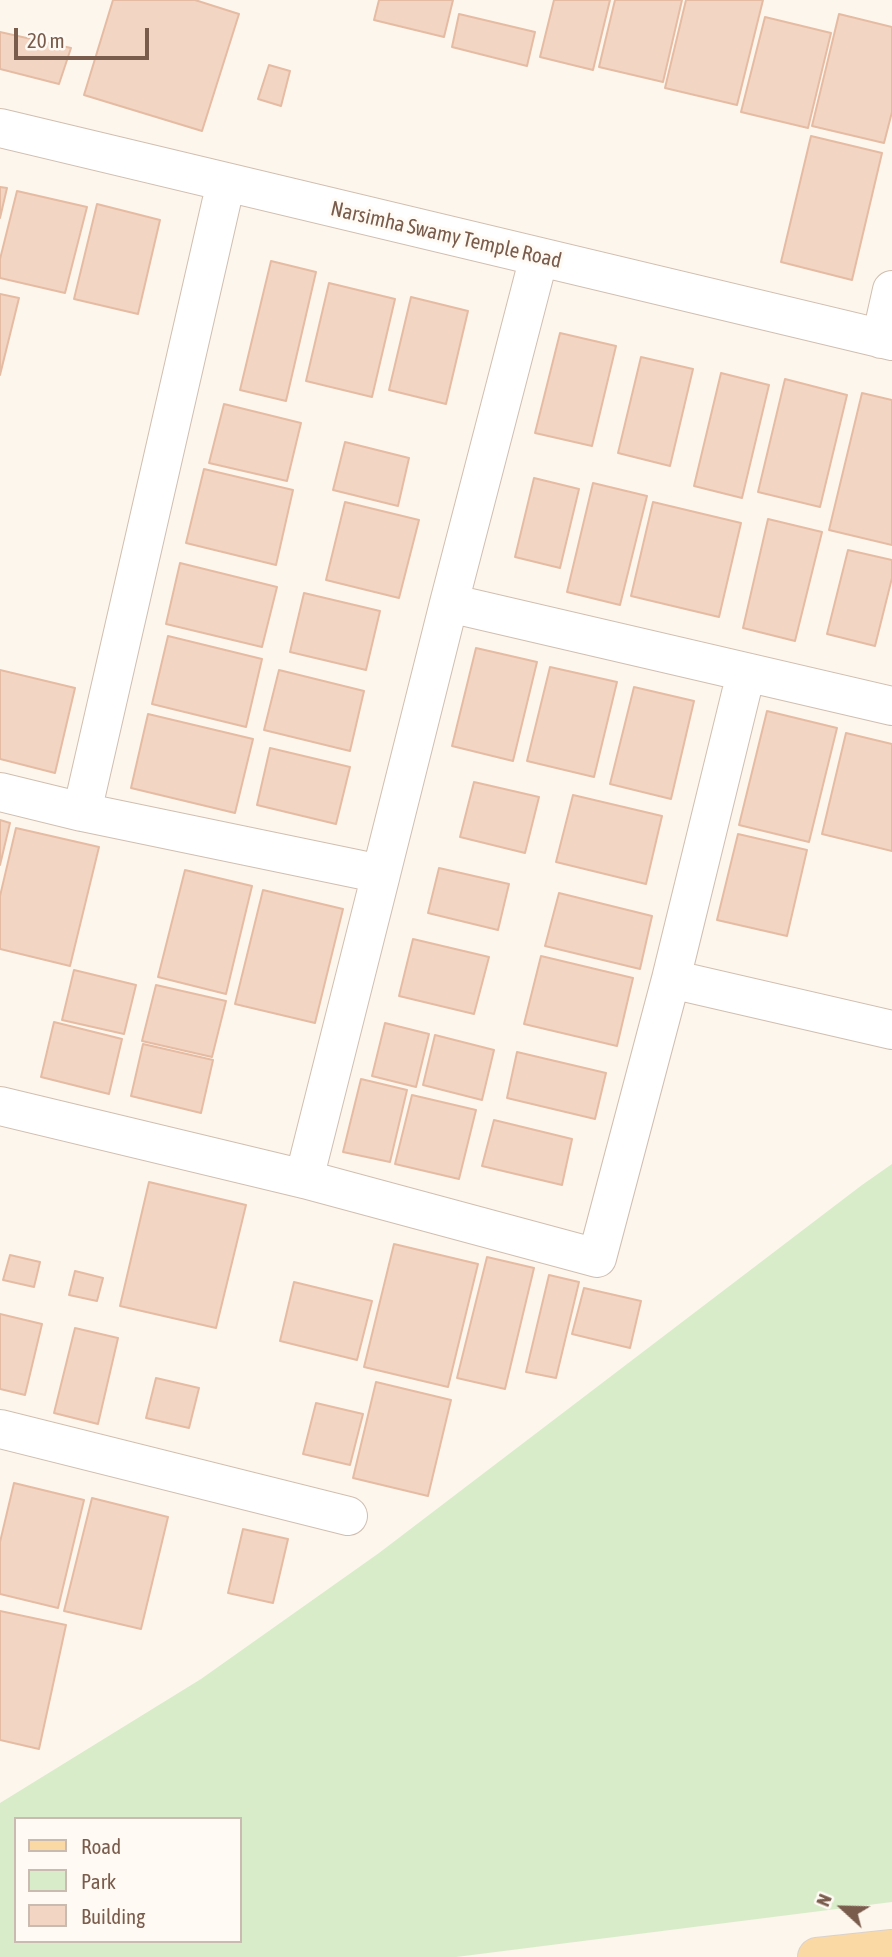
<!DOCTYPE html>
<html>
<head>
<meta charset="utf-8">
<style>
  body { margin:0 }
  #map { position:relative; width:892px; height:1957px; overflow:hidden; background:#fdf6ec; font-family:"Asap Condensed",sans-serif }
  canvas { display:block }
  .legend { position:absolute; left:14px; top:1817px; width:228px; height:126px; box-sizing:border-box; background:#fffaf3; border:2px solid #cabbb1; margin:0; padding:9px 12px; list-style:none; font-size:21px; color:#7a5c4d }
  .legend li { display:flex; align-items:center; gap:14px; height:35px }
  .legend b { width:35px; border:2px solid #cabbb1 }
  .north { position:absolute; left:808px; top:1873px; width:70px; height:70px; -webkit-text-stroke:5px #fffaf3; paint-order:stroke; rotate:292deg; font-size:19px; font-weight:700; line-height:28px; text-align:center; color:#7a5c4d }
  .north::after { content:''; display:block; margin:auto; width:24px; height:32px; background:#7a5c4d; clip-path:polygon(50% 0,100% 100%,50% 72%,0 100%) }
  .scale { position:absolute; left:14px; top:28px; width:135px; height:32px; box-sizing:border-box; border:4px solid #7a5c4d; border-top:0; padding-left:9px; font-size:21px; line-height:24px; white-space:nowrap; color:#7a5c4d; -webkit-text-stroke:5px #fffaf3; paint-order:stroke }
</style>
</head>
<body>
<div id="map">
<canvas width="892" height="1957"></canvas>
<ul class="legend">
<li><b style="height:9px;background:#fbd9a5"></b>Road</li>
<li><b style="height:19px;background:#d8ecc9"></b>Park</li>
<li><b style="height:19px;background:#f3d5c3"></b>Building</li>
</ul>
<div class="north">N</div>
<div class="scale">20 m</div>
</div>
<script>
const ctx = document.querySelector('canvas').getContext('2d');
ctx.lineJoin = 'round';
function paint(path, color) {
  ctx.fillStyle = color;
  ctx.fill(path, 'evenodd');
}
function poly(rows) {
  const path = new Path2D();
  for (const r of rows) {
    path.moveTo(r[0], r[1]);
    for (let i = 2; i < r.length; i += 2) path.lineTo(r[i], r[i + 1]);
  }
  return path;
}
function strokePath(path, color, width, dash) {
  ctx.strokeStyle = color;
  ctx.lineWidth = width;
  ctx.lineCap = dash ? 'butt' : 'round';
  ctx.setLineDash(dash || []);
  ctx.stroke(path);
}
function label(font, color, halo, rows, align = 'center') {
  ctx.font = font + ' "Asap Condensed",sans-serif';
  ctx.lineWidth = 6;
  ctx.setLineDash([]);
  ctx.textBaseline = 'middle';
  ctx.strokeStyle = halo;
  ctx.fillStyle = color;
  for (const [text, x, y, turn = 0] of rows) {
    ctx.save();
    ctx.translate(x, y);
    ctx.rotate((+turn || 0) * Math.PI / 180);
    ctx.textAlign = isNaN(turn) ? turn : align;
    if (halo) ctx.strokeText(text, 0, 0);
    ctx.fillText(text, 0, 0);
    ctx.restore();
  }
}
const green = poly([
  [892,1164,892,1902,456,1957,0,1957,0,1803,201,1679,379,1553,862,1185],
  [16,1819,240,1819,240,1941,16,1941]
]);
const building = poly([
  [113,0,195,0,239,14,202,131,84,95,113,0],
  [379,0,453,0,444,37,374,20,379,0],
  [554,0,610,0,593,70,540,57,554,0],
  [615,0,682,0,663,82,599,67,615,0],
  [686,0,763,0,737,105,665,88,686,0],
  [459,14,535,32,527,66,452,47,459,14],
  [839,14,892,27,892,112,884,143,812,126,839,14],
  [765,17,831,33,808,128,741,112,765,17],
  [0,32,71,48,59,84,0,69,0,32],
  [269,65,290,71,281,106,258,99,269,65],
  [811,136,882,153,852,280,781,262,811,136],
  [0,187,7,188,0,218,0,187],
  [17,191,87,207,65,293,0,278,0,259,17,191],
  [97,204,160,220,138,314,74,299,97,204],
  [271,261,316,272,286,401,240,390,271,261],
  [329,283,395,299,372,397,306,381,329,283],
  [0,294,19,298,0,375,0,294],
  [411,297,468,311,446,404,389,390,411,297],
  [560,333,616,346,592,446,535,433,560,333],
  [641,357,693,369,670,466,618,453,641,357],
  [721,373,769,385,742,498,694,486,721,373],
  [785,379,847,395,820,507,758,492,785,379],
  [862,393,892,400,892,545,829,530,862,393],
  [224,404,301,423,287,481,209,463,224,404],
  [345,442,409,458,398,506,333,490,345,442],
  [204,469,293,490,276,565,186,543,204,469],
  [534,478,579,489,560,568,515,557,534,478],
  [593,483,647,496,620,605,567,592,593,483],
  [345,502,419,520,399,598,326,580,345,502],
  [653,502,741,523,719,617,631,596,653,502],
  [768,519,822,532,795,641,743,628,768,519],
  [848,550,892,560,892,578,875,646,827,634,848,550],
  [180,563,277,587,262,647,166,624,180,563],
  [304,593,380,611,366,670,290,652,304,593],
  [168,636,262,659,246,727,152,704,168,636],
  [476,648,537,662,513,761,452,746,476,648],
  [550,667,617,682,594,777,527,761,550,667],
  [0,670,75,688,55,773,0,759,0,670],
  [279,670,364,691,350,751,264,730,279,670],
  [634,687,694,701,671,799,610,784,634,687],
  [767,711,837,728,809,842,739,825,767,711],
  [148,714,253,739,235,813,131,788,148,714],
  [846,733,892,744,892,851,822,834,846,733],
  [270,748,350,767,336,824,257,805,270,748],
  [474,782,539,797,525,853,460,837,474,782],
  [573,795,662,816,646,884,556,862,573,795],
  [0,820,10,823,0,865,0,820],
  [16,828,99,847,70,966,0,949,0,896,16,828],
  [738,834,807,850,787,936,717,920,738,834],
  [439,868,509,884,498,930,428,913,439,868],
  [185,870,252,886,226,994,158,977,185,870],
  [263,890,343,909,315,1023,235,1004,263,890],
  [559,893,652,916,640,969,545,946,559,893],
  [413,939,489,957,474,1014,399,996,413,939],
  [541,956,633,978,617,1046,524,1024,541,956],
  [74,970,136,985,124,1034,62,1020,74,970],
  [156,985,226,1001,212,1057,142,1041,156,985],
  [54,1022,122,1039,109,1094,41,1077,54,1022],
  [385,1023,429,1034,416,1087,372,1076,385,1023],
  [435,1035,494,1050,482,1100,423,1085,435,1035],
  [143,1044,213,1060,201,1113,131,1096,143,1044],
  [517,1052,606,1073,595,1119,507,1098,517,1052],
  [361,1079,407,1090,390,1162,343,1152,361,1079],
  [412,1095,476,1110,459,1179,395,1164,412,1095],
  [494,1120,572,1139,562,1185,482,1166,494,1120],
  [149,1182,246,1205,216,1328,120,1306,149,1182],
  [394,1244,478,1264,448,1387,364,1367,394,1244],
  [10,1255,40,1262,34,1287,3,1280,10,1255],
  [487,1257,534,1268,505,1389,457,1378,487,1257],
  [75,1271,103,1278,97,1301,69,1295,75,1271],
  [549,1275,579,1282,556,1378,526,1372,549,1275],
  [294,1282,372,1301,357,1360,280,1341,294,1282],
  [584,1288,641,1301,630,1348,572,1334,584,1288],
  [0,1314,42,1324,25,1395,0,1389,0,1314],
  [75,1328,118,1338,98,1424,54,1413,75,1328],
  [156,1378,199,1388,189,1428,146,1418,156,1378],
  [376,1382,451,1400,428,1496,353,1478,376,1382],
  [316,1403,363,1414,350,1465,303,1454,316,1403],
  [14,1483,84,1500,58,1608,0,1594,0,1542,14,1483],
  [92,1498,168,1517,141,1629,64,1611,92,1498],
  [243,1529,288,1539,273,1603,228,1593,243,1529],
  [0,1611,66,1625,39,1749,0,1740,0,1611]
]);
const street = poly([
  [0,128,892,341],
  [881,339,892,290],
  [449,603,892,706],
  [0,792,82,812,381,874,449,603,539,257],
  [82,812,226,182],
  [671,979,892,1030],
  [0,1106,304,1179,597,1258,671,979,746,673],
  [304,1179,381,874],
  [0,1429,348,1516]
]);
const primary = poly([
  [817,1957,892,1949]
]);
const streetNames = [
  ["Narsimha Swamy Temple Road",446,235,13]
];
paint(green, '#d8ecc9');
paint(building, '#f3d5c3');
strokePath(building, '#e6bba3', 2);
strokePath(street, '#d1beb0', 40);
strokePath(primary, '#dad1cd', 40);
strokePath(street, '#fff', 38);
strokePath(primary, '#fbd9a5', 38);
label('21px', '#7a5c4d', '#fffaf3', streetNames);
</script>
</body>
</html>
